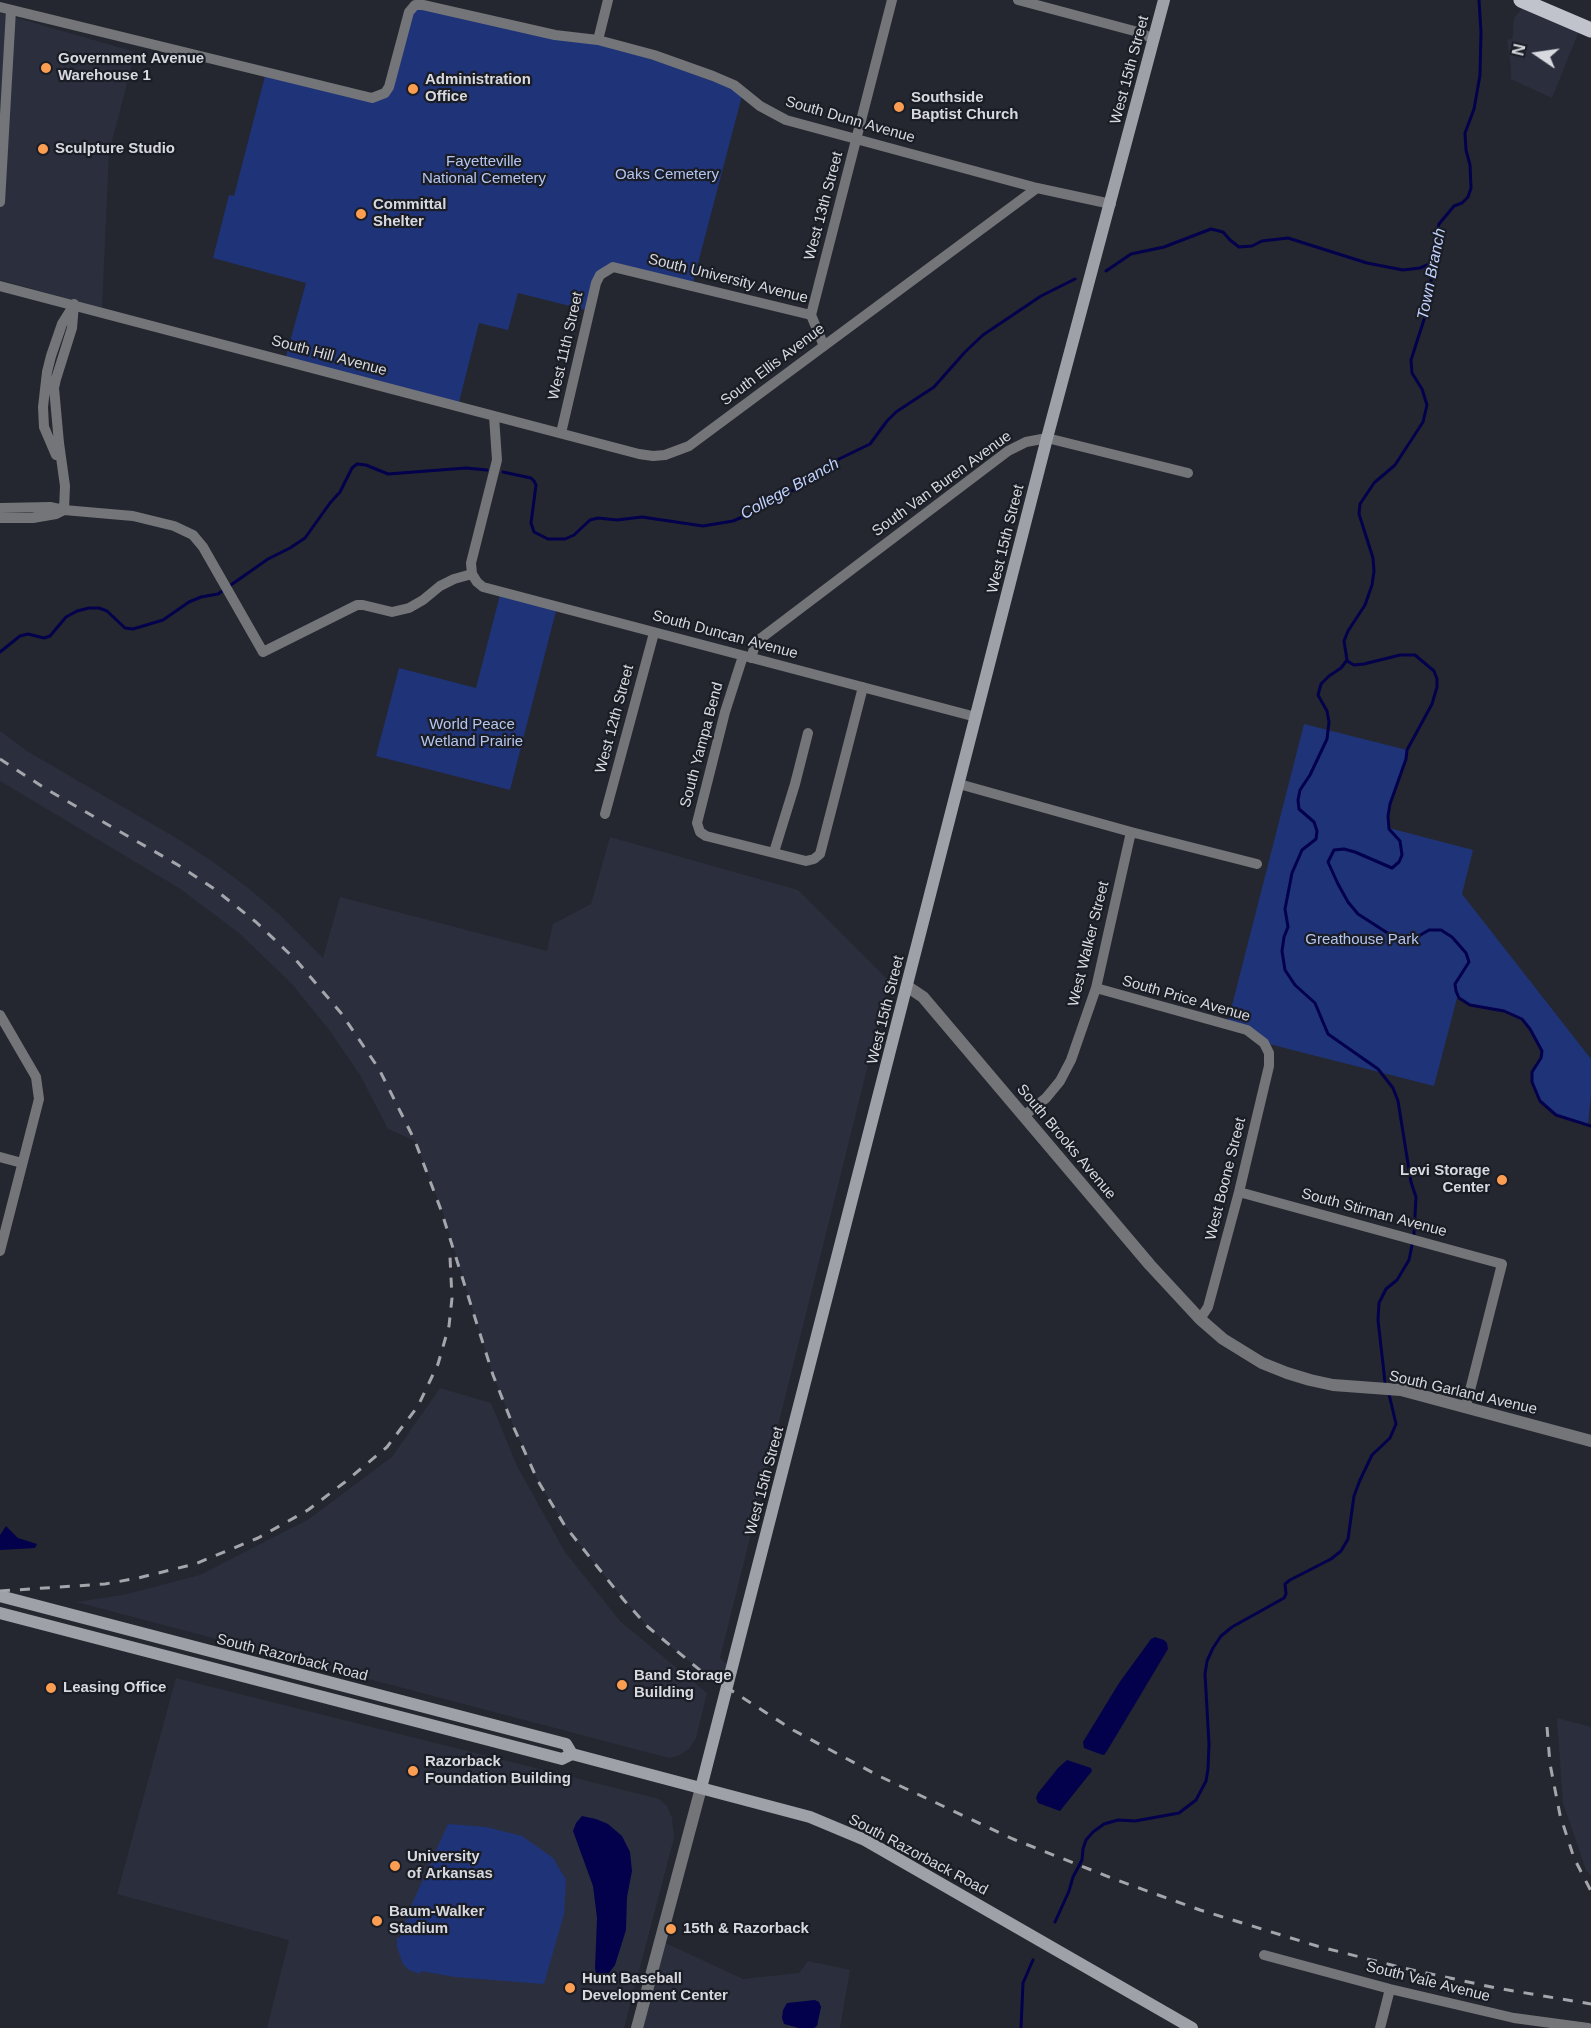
<!DOCTYPE html>
<html>
<head>
<meta charset="utf-8">
<style>
  body { margin:0 }
  #map { position:relative; width:1591px; height:2028px; overflow:hidden; background:#24272f; font-family:Helvetica,sans-serif }
  canvas { display:block }
  .north { position:absolute; left:1507px; top:24px; width:60px; height:60px; -webkit-text-stroke:4px #1a1d25; paint-order:stroke; rotate:283deg; font-size:16px; font-weight:700; line-height:24px; text-align:center; color:#d7d9de }
  .north::after { content:''; display:block; margin:auto; width:21px; height:27px; background:#d7d9de; clip-path:polygon(50% 0,100% 100%,50% 72%,0 100%) }
</style>
</head>
<body>
<div id="map">
<canvas width="1591" height="2028"></canvas>
<div class="north">N</div>
</div>
<script>
const ctx = document.querySelector('canvas').getContext('2d');
ctx.lineJoin = 'round';
function paint(path, color) {
  ctx.fillStyle = color;
  ctx.fill(path, 'evenodd');
}
function poly(rows) {
  const path = new Path2D();
  for (const r of rows) {
    path.moveTo(r[0], r[1]);
    for (let i = 2; i < r.length; i += 2) path.lineTo(r[i], r[i + 1]);
  }
  return path;
}
function strokePath(path, color, width, dash) {
  ctx.strokeStyle = color;
  ctx.lineWidth = width;
  ctx.lineCap = dash ? 'butt' : 'round';
  ctx.setLineDash(dash || []);
  ctx.stroke(path);
}
function label(font, color, halo, rows, align = 'center') {
  ctx.font = font + ' Helvetica,sans-serif';
  ctx.lineWidth = 4.5;
  ctx.setLineDash([]);
  ctx.textBaseline = 'middle';
  ctx.strokeStyle = halo;
  ctx.fillStyle = color;
  for (const [text, x, y, turn = 0] of rows) {
    ctx.save();
    ctx.translate(x, y);
    ctx.rotate((+turn || 0) * Math.PI / 180);
    ctx.textAlign = isNaN(turn) ? turn : align;
    if (halo) ctx.strokeText(text, 0, 0);
    ctx.fillText(text, 0, 0);
    ctx.restore();
  }
}
const built = poly([
  [1527,3,1581,26,1552,98,1511,79,1511,66,1507,40,1512,39,1513,36,1514,18],
  [0,13,135,52,109,153,102,308,0,280],
  [0,731,27,751,178,839,213,862,247,887,279,914,323,958,340,897,547,951,553,924,591,904,610,837,798,890,889,981,720,1658,732,1668,726,1689,677,1652,648,1627,623,1599,565,1526,538,1481,514,1427,493,1375,442,1210,415,1141,388,1129,360,1075,330,1031,292,984,239,933,179,888,0,781],
  [440,1388,491,1403,517,1466,565,1552,620,1621,707,1693,696,1738,689,1749,678,1756,669,1758,76,1602,123,1595,200,1575,309,1519,392,1457],
  [176,1678,659,1799,667,1806,672,1818,674,1838,624,2028,267,2028,289,1940,117,1894],
  [1557,1718,1591,1727,1591,1876,1586,1870,1563,1803],
  [659,1940,743,1979,799,1973,808,1961,850,1970,840,2028,637,2028]
]);
const green = poly([
  [411,8,598,40,743,92,692,286,606,270,590,311,518,293,508,330,479,323,458,406,285,360,306,283,213,258,229,195,234,196,266,72,365,97,385,93],
  [501,591,557,607,510,790,376,756,399,668,476,688],
  [1304,724,1407,750,1406,759,1390,804,1388,816,1389,828,1473,850,1462,894,1591,1059,1591,1094,1588,1125,1556,1115,1540,1101,1532,1082,1532,1072,1541,1058,1542,1051,1530,1029,1522,1019,1504,1011,1470,1005,1457,998,1434,1086,1265,1043,1227,1025],
  [448,1824,486,1827,522,1836,553,1858,566,1880,564,1914,544,1984,455,1977,421,1971,420,1974,409,1970,403,1964,397,1947,397,1937,400,1938,412,1904]
]);
const water = poly([
  [6,1526,18,1538,37,1544,35,1548,0,1550,0,1535],
  [1155,1637,1164,1640,1167,1643,1168,1649,1107,1751,1104,1755,1100,1754,1084,1748,1083,1742,1119,1683,1151,1639],
  [1067,1760,1091,1768,1092,1771,1060,1811,1038,1803,1036,1798,1038,1793,1058,1768],
  [582,1816,596,1819,608,1824,622,1836,630,1852,632,1871,627,1897,626,1930,615,1965,604,1980,596,1974,595,1968,597,1918,593,1886,573,1831,576,1823],
  [815,2000,819,2002,821,2007,817,2026,814,2028,799,2028,784,2024,782,2018,783,2010,787,2003]
]);
const stream = poly([
  [1106,271,1131,254,1164,247,1211,229,1223,232,1230,240,1239,247,1252,246,1262,241,1288,238,1367,263,1403,270,1420,268,1432,263],
  [503,472,531,478,534,481,536,485,531,523,534,532,548,539,565,539,574,535,590,520,598,518,617,520,642,517,703,526,733,521,754,512,775,501,800,486,839,459,870,444,887,421,896,412,934,387,965,352,983,335,1041,296,1075,279],
  [0,652,20,636,28,634,44,638,50,636,66,617,77,611,89,608,99,608,107,611,125,628,133,629,163,620,189,602,201,597,218,594,268,559,290,548,305,538,330,503,340,492,352,468,357,464,366,465,388,474,466,468,487,470],
  [1347,661,1354,665,1364,664,1400,655,1415,655,1434,671,1437,679,1437,687,1432,704,1407,750,1406,759,1390,804,1388,816,1389,829,1400,841,1402,855,1399,862,1392,868,1355,852,1344,849,1334,850,1328,862,1338,884,1348,902,1358,914,1400,941,1410,941,1429,930,1441,930,1452,937,1466,953,1469,962,1455,984,1456,991,1459,998,1470,1005,1504,1011,1522,1019,1530,1029,1542,1051,1541,1058,1532,1072,1532,1082,1540,1101,1556,1115,1591,1126],
  [1414,1234,1416,1197,1411,1182,1398,1101,1393,1088,1378,1069,1328,1034,1315,1003,1295,985,1285,970,1282,951,1284,937,1288,927,1285,909,1292,873,1302,850,1316,839,1317,831,1314,822,1299,809,1298,800,1300,790,1310,775,1327,739,1329,722,1327,711,1318,695,1321,684,1329,676,1341,668,1347,660,1344,641,1348,631,1365,605,1372,585,1374,571,1373,558,1359,514,1360,504,1374,483,1395,465,1423,422,1427,405,1422,389,1412,373,1411,360,1429,304,1434,247,1439,224,1454,206,1462,203,1468,197,1471,188,1470,165,1466,150,1465,133,1474,109,1480,75,1481,32,1479,0],
  [1385,1382,1378,1320,1379,1303,1386,1289,1397,1280,1409,1260,1412,1245],
  [1055,1922,1069,1891,1073,1877,1082,1860,1083,1849,1086,1840,1093,1832,1104,1824,1118,1820,1135,1821,1179,1813,1196,1800,1206,1781,1208,1769,1209,1744,1205,1674,1207,1661,1213,1648,1221,1636,1232,1627,1284,1598,1286,1594,1285,1584,1290,1580,1331,1559,1341,1551,1348,1539,1354,1496,1360,1480,1372,1455,1390,1438,1396,1424,1389,1394],
  [1021,2028,1023,1983,1033,1960]
]);
const minor = poly([
  [1018,0,1138,32,1154,39],
  [0,7,372,98,385,93,389,87,409,12,415,5,423,5,555,35,598,40,654,55,713,76,734,85,760,106,786,120,1037,188,1111,204],
  [598,40,608,0],
  [0,202,11,10],
  [0,286,639,454,653,456,665,455,689,446,1037,188],
  [811,315,892,0],
  [494,416,497,460,471,563,472,574,477,582,483,587,976,717],
  [561,433,596,283,600,275,613,267,811,315,824,346],
  [56,455,44,427,43,407,47,372,51,356,62,324,72,308],
  [0,508,50,507,64,510,133,516,174,526,193,535,203,547,263,652,357,605,363,605,392,612,409,608,423,600,440,586,454,579,472,574],
  [64,510,65,486,59,443,54,388,56,379,72,328,74,304],
  [0,518,33,518,56,514,64,510],
  [743,656,725,712,697,823,700,832,706,836,806,861,814,859,820,854,863,687],
  [751,658,756,642,1008,451,1026,442,1047,438,1188,473],
  [959,784,1131,832,1257,864],
  [605,814,654,633],
  [774,852,795,784,808,733],
  [1096,988,1247,1030,1264,1043,1269,1053,1269,1066,1239,1192,1208,1307,1200,1319],
  [0,1015,36,1077,39,1099,0,1251],
  [1025,1115,1046,1098,1060,1081,1071,1060,1096,988,1131,832],
  [0,1157,22,1163],
  [1239,1192,1502,1264,1466,1406],
  [1264,1955,1390,1989,1514,2018,1588,2028],
  [1380,2028,1390,1989]
]);
const tertiary = poly([
  [908,987,923,997,1150,1265,1200,1319,1223,1339,1262,1363,1287,1373,1310,1380,1333,1385,1401,1390,1591,1441],
  [637,2028,701,1788]
]);
const secondary = poly([
  [0,1596,566,1744,572,1754],
  [0,1613,562,1759,572,1754,810,1817,865,1840,1192,2028],
  [701,1788,1047,438,1164,0]
]);
const primary = poly([
  [1521,0,1591,30]
]);
const rail = poly([
  [0,759,46,789,178,865,213,888,256,922,296,960,341,1013,379,1069,415,1141,441,1210,493,1375,514,1428,538,1481,565,1526,623,1599,648,1627,701,1671,793,1730,879,1776,1013,1839,1114,1879,1200,1910,1317,1946,1399,1967,1496,1988,1591,2004],
  [0,1591,105,1584,138,1578,195,1564,258,1538,308,1510,345,1482,387,1447,418,1406,438,1364,449,1326,452,1298,450,1257],
  [1547,1727,1550,1764,1560,1815,1574,1858,1591,1891]
]);
const markers = [
  [46,68,6,"#fb9e52"],
  [413,89,6,"#fb9e52"],
  [899,107,6,"#fb9e52"],
  [43,149,6,"#fb9e52"],
  [361,214,6,"#fb9e52"],
  [1502,1180,6,"#fb9e52"],
  [622,1685,6,"#fb9e52"],
  [51,1688,6,"#fb9e52"],
  [413,1771,6,"#fb9e52"],
  [395,1866,6,"#fb9e52"],
  [377,1921,6,"#fb9e52"],
  [671,1929,6,"#fb9e52"],
  [570,1988,6,"#fb9e52"]
];
const poiNames = [
  ["Government Avenue",58,59],
  ["Warehouse 1",58,76],
  ["Administration",425,80],
  ["Office",425,97],
  ["Southside",911,98],
  ["Baptist Church",911,115],
  ["Sculpture Studio",55,149],
  ["Committal",373,205],
  ["Shelter",373,222],
  ["Levi Storage",1490,1171,"right"],
  ["Center",1490,1188,"right"],
  ["Band Storage",634,1676],
  ["Building",634,1693],
  ["Leasing Office",63,1688],
  ["Razorback",425,1762],
  ["Foundation Building",425,1779],
  ["University",407,1857],
  ["of Arkansas",407,1874],
  ["Baum-Walker",389,1912],
  ["Stadium",389,1929],
  ["15th & Razorback",683,1929],
  ["Hunt Baseball",582,1979],
  ["Development Center",582,1996]
];
const streetNames = [
  ["West 15th Street",1130,70,-75],
  ["South Dunn Avenue",850,120,16],
  ["West 13th Street",824,206,-75],
  ["South University Avenue",728,279,14],
  ["West 11th Street",566,346,-77],
  ["South Hill Avenue",329,356,15],
  ["South Ellis Avenue",773,365,-37],
  ["South Van Buren Avenue",942,484,-36],
  ["West 15th Street",1006,539,-76],
  ["South Duncan Avenue",725,635,15],
  ["West 12th Street",615,719,-75],
  ["South Yampa Bend",702,745,-75],
  ["West Walker Street",1089,944,-76],
  ["South Price Avenue",1186,999,16],
  ["West 15th Street",886,1010,-76],
  ["South Brooks Avenue",1066,1142,50],
  ["West Boone Street",1226,1179,-76],
  ["South Stirman Avenue",1374,1213,15],
  ["South Garland Avenue",1463,1393,13],
  ["West 15th Street",765,1481,-75],
  ["South Razorback Road",292,1658,14],
  ["South Razorback Road",918,1855,28],
  ["South Vale Avenue",1428,1982,14]
];
const parkNames = [
  ["Fayetteville",484,162],
  ["National Cemetery",484,179],
  ["Oaks Cemetery",667,175],
  ["World Peace",472,725],
  ["Wetland Prairie",472,742],
  ["Greathouse Park",1362,940]
];
const waterNames = [
  ["Town Branch",1432,274,-79],
  ["College Branch",790,489,-29]
];
paint(built, '#2b2f3d');
paint(green, '#1f3378');
paint(water, '#04014c');
strokePath(stream, '#04014c', 3);
strokePath(minor, '#737579', 10);
strokePath(tertiary, '#737579', 12);
strokePath(secondary, '#9ea1a8', 12);
strokePath(primary, '#c0c3cc', 15);
strokePath(rail, '#a4a6ac', 3, [10, 10]);
for (const [x, y, r, color] of markers) {
  const dot = new Path2D();
  dot.arc(x, y, r, 0, 2 * Math.PI);
  ctx.fillStyle = color;
  ctx.fill(dot);
  strokePath(dot, '#1a1d25', 2);
}
label('bold 15px', '#d7d9de', '#1a1d25', poiNames, 'left');
label('15px', '#d7d9de', '#1a1d25', streetNames);
label('15px', '#b4c6f0', '#1a1d25', parkNames);
label('italic 16px', '#c0d2fd', '#1a1d25', waterNames);
</script>
</body>
</html>
